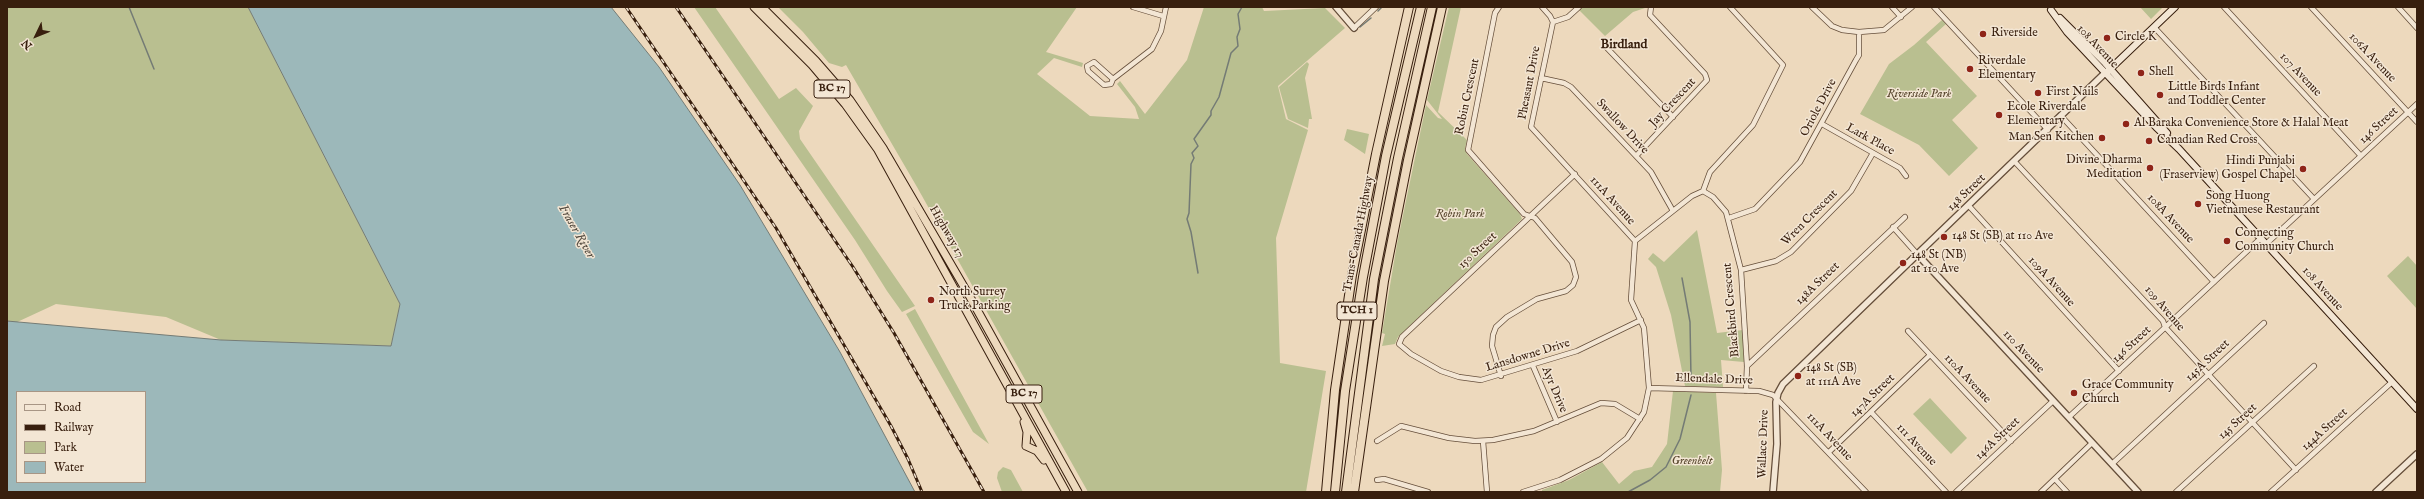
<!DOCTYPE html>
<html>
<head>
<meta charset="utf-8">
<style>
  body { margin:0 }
  #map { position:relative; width:2424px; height:499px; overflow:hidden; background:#edd9bd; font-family:"IM FELL English",serif }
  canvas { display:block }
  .frame { position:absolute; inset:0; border:8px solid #381f0e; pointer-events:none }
  .legend { position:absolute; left:16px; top:391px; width:130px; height:92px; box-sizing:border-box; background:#f3e6d4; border:1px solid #a89685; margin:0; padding:5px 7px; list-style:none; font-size:12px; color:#381f0e }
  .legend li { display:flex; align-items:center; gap:8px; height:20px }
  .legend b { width:20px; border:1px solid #a89685 }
  .north { position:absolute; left:16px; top:16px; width:40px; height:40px; -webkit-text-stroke:3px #f3e6d4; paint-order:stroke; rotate:227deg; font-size:11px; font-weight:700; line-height:16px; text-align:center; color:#381f0e }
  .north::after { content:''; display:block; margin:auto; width:14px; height:18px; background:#381f0e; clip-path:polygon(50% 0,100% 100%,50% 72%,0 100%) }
</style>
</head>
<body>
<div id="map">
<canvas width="2424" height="499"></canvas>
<div class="frame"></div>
<ul class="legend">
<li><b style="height:5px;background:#f3e6d4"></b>Road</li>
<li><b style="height:5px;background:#381f0e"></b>Railway</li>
<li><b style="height:11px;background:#b9bf90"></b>Park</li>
<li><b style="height:11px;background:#9cb8ba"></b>Water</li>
</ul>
<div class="north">N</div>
</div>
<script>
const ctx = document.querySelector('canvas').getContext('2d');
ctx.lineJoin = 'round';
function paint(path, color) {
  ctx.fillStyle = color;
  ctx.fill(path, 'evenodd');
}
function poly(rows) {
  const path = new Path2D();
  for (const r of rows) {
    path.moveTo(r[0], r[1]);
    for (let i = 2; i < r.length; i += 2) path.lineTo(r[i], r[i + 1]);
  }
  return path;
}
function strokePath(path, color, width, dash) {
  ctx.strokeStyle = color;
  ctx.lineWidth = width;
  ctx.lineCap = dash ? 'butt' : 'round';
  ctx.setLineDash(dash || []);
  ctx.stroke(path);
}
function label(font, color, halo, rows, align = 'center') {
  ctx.font = font + ' "IM FELL English",serif';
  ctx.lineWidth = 3;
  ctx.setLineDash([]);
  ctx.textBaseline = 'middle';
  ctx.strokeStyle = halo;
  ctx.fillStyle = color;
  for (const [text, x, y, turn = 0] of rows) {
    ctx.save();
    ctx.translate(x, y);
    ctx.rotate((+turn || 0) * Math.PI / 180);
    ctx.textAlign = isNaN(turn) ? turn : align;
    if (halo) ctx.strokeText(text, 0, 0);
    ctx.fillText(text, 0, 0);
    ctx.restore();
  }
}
const green = poly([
  [7,7,248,7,400,304,391,346,221,340,166,317,56,304,15,323,7,321],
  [694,7,715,7,779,99,796,88,813,106,799,131,800,139,915,306,902,312,887,291,855,240],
  [778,7,1077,7,1046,52,1083,63,1082,67,1054,58,1037,74,1090,116,1139,119,1135,107,1117,84,1120,81,1145,114,1187,60,1204,7,1262,7,1264,11,1325,8,1345,28,1278,86,1286,119,1308,130,1276,238,1280,363,1326,371,1306,492,1088,492,917,187,846,65,842,67,829,63,803,32],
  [1449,7,1461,7,1438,112,1467,140,1465,149,1467,154,1520,214,1522,219,1398,337,1395,344,1382,346,1385,334,1382,333,1397,244,1426,105,1438,118,1442,119,1427,100],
  [1583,7,1648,7,1633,12,1605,36,1579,10],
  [2140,7,2163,7,2151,19],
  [1942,20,1946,24,1926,42,1977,96,1952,120,1978,148,1949,176,1919,145,1860,114,1889,64,1914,45],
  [1307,62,1309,64,1305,78,1312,119,1309,119,1308,128,1288,119,1279,87],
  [1347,129,1369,134,1365,154,1344,140],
  [1697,230,1717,333,1743,330,1744,362,1721,360,1723,387,1685,386,1671,315,1656,267,1648,259,1653,253,1664,262],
  [2408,256,2417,266,2417,309,2387,276],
  [915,309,989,444,973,432,906,314],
  [1673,391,1716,393,1722,470,1720,492,1542,492,1542,490,1569,480,1602,462,1619,484,1634,471,1652,467,1667,444],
  [1930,398,1967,438,1951,454,1913,414],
  [1003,467,1011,470,1023,492,1002,492,997,478,998,472]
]);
const water = poly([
  [248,7,611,7,659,67,740,185,840,352,915,492,7,492,7,321,221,340,391,346,400,304,248,7],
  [17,392,145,392,145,482,17,482,17,392]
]);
const stream = poly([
  [129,7,154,69],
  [1378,11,1382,7],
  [1360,27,1371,18],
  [1198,273,1191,232,1187,219,1189,213,1191,164,1194,158,1192,153,1198,146,1194,139,1211,115,1211,111,1219,97,1231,53,1238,46,1237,37,1240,29,1238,14,1242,7],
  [1682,278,1690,322,1691,378],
  [1628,492,1650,480,1666,467,1680,439,1691,395]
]);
const minor = poly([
  [1133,7,1163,16],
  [1499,7,1495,13,1468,150,1524,214,1535,218,1572,262,1576,277,1573,285,1566,291,1537,299,1507,317,1496,327,1493,335,1492,346,1501,376],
  [1542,7,1550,16,1553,22,1531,127,1635,241],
  [1812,7,1832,26,1842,30,1859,32,1884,30,1912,7],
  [1892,7,1901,17],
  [1934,7,2048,130],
  [2224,7,2361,156],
  [2311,7,2417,122],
  [2398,7,2417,28],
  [1553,22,1568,17,1579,7],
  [2154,27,2314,199],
  [1354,28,1376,7],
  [1606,47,1673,117],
  [1541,78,1564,83,1571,87,1651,172,1673,211],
  [1113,79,1094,62,1087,66,1088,71,1104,85,1111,84,1113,79,1152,49,1161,31,1166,7],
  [2062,117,2214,282],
  [1822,124,1900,168,1906,176],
  [1636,156,1707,80,1705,74,1650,15,1651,7],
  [2015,162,2163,321,2165,327,2296,470],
  [1575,174,1402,337,1399,344,1411,354,1441,371,1459,377,1481,380,1577,351,1641,320],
  [1703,191,1710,172,1753,125,1783,65,1730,7],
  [1703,191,1713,197,1726,212,1741,270,1747,366,1746,391],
  [1969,206,2119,371],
  [1729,218,1755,209,1800,162,1856,60,1859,55,1859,32],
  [1893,227,1918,255],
  [1635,241,1692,196,1703,191],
  [2266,244,2417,104],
  [1741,270,1776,261,1791,252,1851,191,1873,153],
  [1908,331,2011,441],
  [1533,366,1557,422],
  [1747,366,1905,217],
  [1649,388,1759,391,1773,395,1866,492],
  [1871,412,1946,492],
  [2069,417,2261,238],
  [1377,441,1401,426,1449,438,1475,441,1493,440,1534,431,1601,403,1615,404,1640,419],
  [1483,441,1487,492],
  [1829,452,1930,355],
  [2112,464,2264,323],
  [2055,479,2067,492],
  [1377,480,1384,479,1428,492],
  [1523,492,1560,480,1601,459,1627,438,1644,412,1649,388,1644,328,1631,300,1635,241],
  [1956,492,2053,401],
  [2041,492,2092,443],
  [2176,492,2314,366],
  [2271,492,2392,382]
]);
const tertiary = poly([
  [1336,7,1354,28],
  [1918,255,2138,492],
  [1773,492,1777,444,1776,402,1778,393,1783,384,2105,73],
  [2376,492,2417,454]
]);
const secondary = poly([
  [2051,10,2067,32,2156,127,2179,149,2417,409],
  [2060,18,2105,63,2167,133],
  [2107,72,2175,7]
]);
const trunk = poly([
  [754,7,812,65,845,104,878,150,1066,492],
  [762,7,816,61,850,100,883,148,970,297,1078,492],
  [1024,422,1027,432,1026,446],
  [1026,446,1037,451,1044,460]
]);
const motorway = poly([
  [1326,492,1335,390,1352,275,1376,154,1409,7],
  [1335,492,1345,391,1363,277,1386,156,1421,7],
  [1346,492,1374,279,1398,158,1432,7],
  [1354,492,1384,281,1408,160,1442,7]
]);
const rail = poly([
  [626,7,776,228,891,426,908,459,922,492],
  [676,7,853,267,894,333,984,492]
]);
const markers = [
  [1983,34,4,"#8f2418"],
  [2107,38,4,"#8f2418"],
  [1970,69,4,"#8f2418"],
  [2141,73,4,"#8f2418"],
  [2038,93,4,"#8f2418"],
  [2160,95,4,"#8f2418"],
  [1999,115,4,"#8f2418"],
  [2126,124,4,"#8f2418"],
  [2102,138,4,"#8f2418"],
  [2149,141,4,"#8f2418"],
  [2150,168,4,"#8f2418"],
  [2303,169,4,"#8f2418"],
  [2198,204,4,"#8f2418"],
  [1944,237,4,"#8f2418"],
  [2227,241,4,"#8f2418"],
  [1903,263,4,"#8f2418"],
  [931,300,4,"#8f2418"],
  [1798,376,4,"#8f2418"],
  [2074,393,4,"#8f2418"]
];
const shields = [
  [832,89,36],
  [1357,311,40],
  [1024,394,36]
];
const shieldNames = [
  ["BC 17",832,89],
  ["TCH 1",1357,311],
  ["BC 17",1024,394]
];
const poiNames = [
  ["Riverside",1991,34],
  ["Circle K",2115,38],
  ["Riverdale",1978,62],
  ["Elementary",1978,76],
  ["Shell",2149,73],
  ["Little Birds Infant",2168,88],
  ["and Toddler Center",2168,102],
  ["First Nails",2046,93],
  ["Ecole Riverdale",2007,108],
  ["Elementary",2007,122],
  ["Al Baraka Convenience Store & Halal Meat",2134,124],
  ["Man Sen Kitchen",2094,138,"right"],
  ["Canadian Red Cross",2157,141],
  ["Divine Dharma",2142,161,"right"],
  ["Meditation",2142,175,"right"],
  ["Hindi Punjabi",2295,162,"right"],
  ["(Fraserview) Gospel Chapel",2295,176,"right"],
  ["Song Huong",2206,197],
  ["Vietnamese Restaurant",2206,211],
  ["Connecting",2235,234],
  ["Community Church",2235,248],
  ["148 St (SB) at 110 Ave",1952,237],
  ["148 St (NB)",1911,256],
  ["at 110 Ave",1911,270],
  ["North Surrey",939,293],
  ["Truck Parking",939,307],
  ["148 St (SB)",1806,369],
  ["at 111A Ave",1806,383],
  ["Grace Community",2082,386],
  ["Church",2082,400]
];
const streetNames = [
  ["108 Avenue",2097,47,47],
  ["106A Avenue",2372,58,47],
  ["107 Avenue",2300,75,47],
  ["Pheasant Drive",1530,83,-79],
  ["Robin Crescent",1468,97,-78],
  ["Jay Crescent",1673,103,-47],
  ["Oriole Drive",1819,108,-62],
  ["146 Street",2379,126,-43],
  ["Swallow Drive",1622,127,47],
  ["Lark Place",1870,140,29],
  ["148 Street",1967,193,-44],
  ["111A Avenue",1612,201,48],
  ["Wren Crescent",1810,218,-45],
  ["108A Avenue",2170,219,47],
  ["Highway 17",946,232,60],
  ["Trans-Canada Highway",1359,234,-79],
  ["150 Street",1478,251,-43],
  ["109A Avenue",2051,282,48],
  ["148A Street",1818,284,-44],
  ["108 Avenue",2322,289,48],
  ["109 Avenue",2164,309,50],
  ["Blackbird Crescent",1732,310,-95],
  ["146 Street",2132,345,-43],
  ["110 Avenue",2023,352,47],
  ["Lansdowne Drive",1528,356,-17],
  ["145A Street",2208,361,-43],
  ["110A Avenue",1967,379,47],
  ["Ellendale Drive",1714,380,2],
  ["Ayr Drive",1554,390,67],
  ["147A Street",1873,396,-44],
  ["145 Street",2238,422,-42],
  ["144A Street",2325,430,-42],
  ["111A Avenue",1829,437,47],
  ["146A Street",1998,439,-43],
  ["Wallace Drive",1764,444,-88],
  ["111 Avenue",1916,445,47]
];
const parkNames = [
  ["Riverside Park",1919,95],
  ["Robin Park",1460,215],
  ["Greenbelt",1692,462]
];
const neighbourhoodNames = [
  ["Birdland",1624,45]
];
const waterNames = [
  ["Fraser River",576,232,60]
];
paint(green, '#b9bf90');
paint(water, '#9cb8ba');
strokePath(water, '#747b75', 1);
strokePath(stream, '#747b75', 1.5);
strokePath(minor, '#654e3a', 6);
strokePath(tertiary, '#654e3a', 8);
strokePath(secondary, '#381f0e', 8);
strokePath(trunk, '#381f0e', 9);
strokePath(motorway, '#381f0e', 10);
strokePath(minor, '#f3e6d4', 4.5);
strokePath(tertiary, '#f3e6d4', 5.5);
strokePath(secondary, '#f3e6d4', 6);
strokePath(trunk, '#edd9bd', 7);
strokePath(motorway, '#edd9bd', 8);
strokePath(rail, '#381f0e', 3);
strokePath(rail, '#f3e6d4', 1.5, [4.5]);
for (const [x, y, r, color] of markers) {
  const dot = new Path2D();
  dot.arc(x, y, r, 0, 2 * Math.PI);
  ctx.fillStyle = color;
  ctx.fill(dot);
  strokePath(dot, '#f3e6d4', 1.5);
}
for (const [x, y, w] of shields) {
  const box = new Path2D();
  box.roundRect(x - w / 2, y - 9, w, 18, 3);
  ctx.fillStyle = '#f3e6d4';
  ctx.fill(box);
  strokePath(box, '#381f0e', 1);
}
label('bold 11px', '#381f0e', null, shieldNames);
label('12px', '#381f0e', '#f3e6d4', poiNames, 'left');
label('12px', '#381f0e', '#f3e6d4', streetNames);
label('italic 12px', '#58472e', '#f3e6d4', parkNames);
label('bold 13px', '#381f0e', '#f3e6d4', neighbourhoodNames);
label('italic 13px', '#564d42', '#f3e6d4', waterNames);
</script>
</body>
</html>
